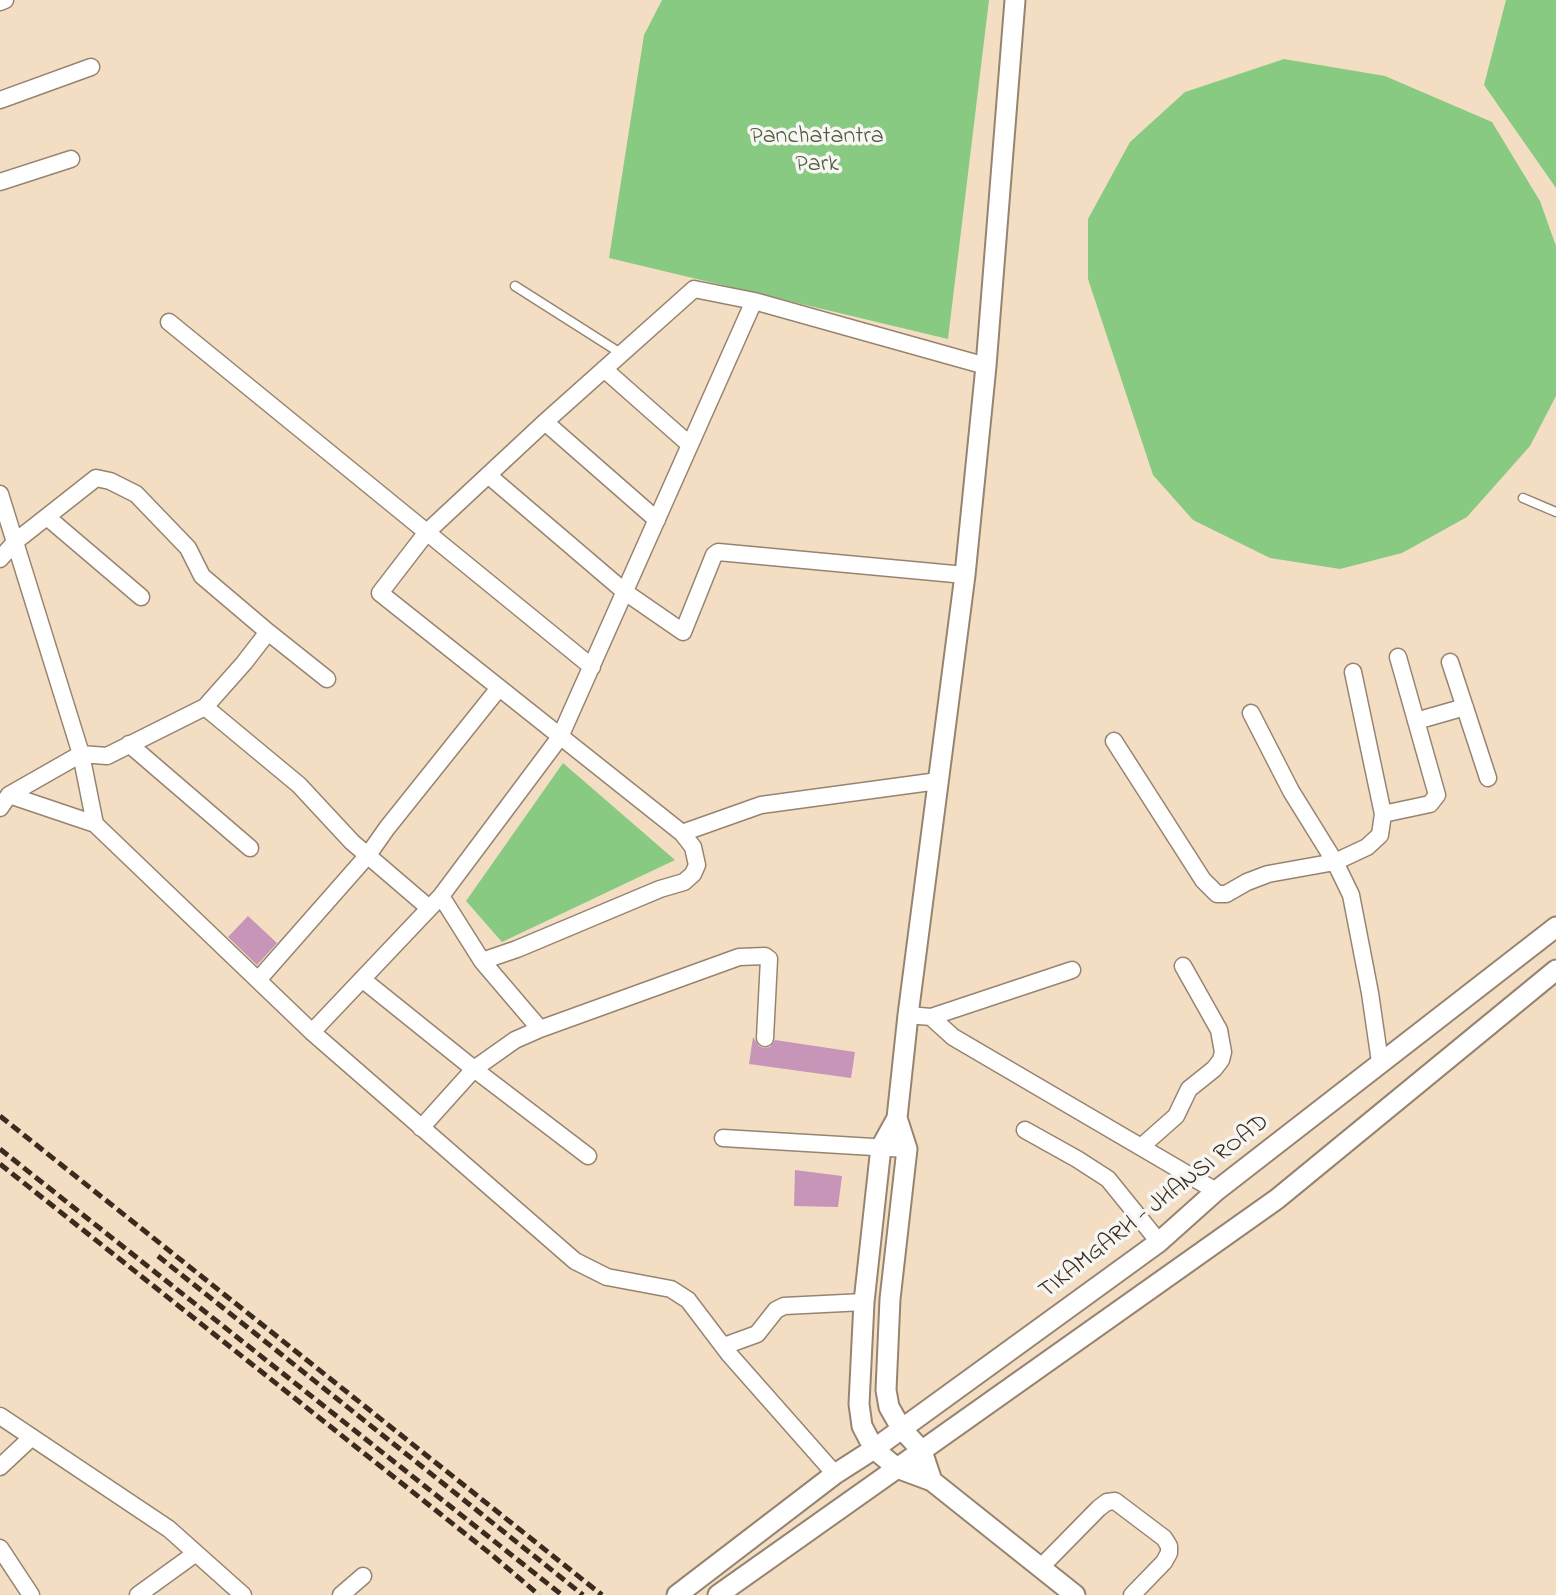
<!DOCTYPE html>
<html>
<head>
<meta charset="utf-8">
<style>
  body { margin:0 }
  canvas { display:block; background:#f3dec3 }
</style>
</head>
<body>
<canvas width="1556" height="1595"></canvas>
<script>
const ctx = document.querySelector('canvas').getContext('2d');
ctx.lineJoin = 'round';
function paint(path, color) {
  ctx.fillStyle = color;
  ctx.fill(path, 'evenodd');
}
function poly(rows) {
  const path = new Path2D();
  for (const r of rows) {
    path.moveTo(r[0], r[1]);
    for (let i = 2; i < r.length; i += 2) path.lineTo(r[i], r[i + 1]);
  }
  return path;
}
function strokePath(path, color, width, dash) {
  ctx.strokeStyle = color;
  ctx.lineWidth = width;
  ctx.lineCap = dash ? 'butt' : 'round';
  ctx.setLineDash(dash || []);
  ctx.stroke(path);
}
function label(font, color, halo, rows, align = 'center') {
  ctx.font = font + ' "Indie Flower",sans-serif';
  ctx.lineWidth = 7;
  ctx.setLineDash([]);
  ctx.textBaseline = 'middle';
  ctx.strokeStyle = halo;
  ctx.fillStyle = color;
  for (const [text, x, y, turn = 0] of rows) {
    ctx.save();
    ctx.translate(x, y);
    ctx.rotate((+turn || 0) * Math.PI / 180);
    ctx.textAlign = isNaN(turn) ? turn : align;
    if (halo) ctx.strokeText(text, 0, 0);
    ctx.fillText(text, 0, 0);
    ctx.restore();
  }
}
const green = poly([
  [662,0,989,0,948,339,609,258,644,35],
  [1506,0,1556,0,1556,188,1484,85],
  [1284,59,1385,76,1492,122,1540,201,1556,246,1556,396,1530,446,1467,517,1402,553,1340,569,1270,558,1193,520,1153,475,1088,279,1088,219,1130,142,1185,92],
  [563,763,675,860,502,942,466,901]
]);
const building = poly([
  [248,916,277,943,257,965,228,937],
  [753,1037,759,1046,764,1048,770,1047,775,1040,855,1052,851,1078,749,1064],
  [795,1170,842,1176,838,1207,794,1206]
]);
const service = poly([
  [515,286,622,354],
  [1523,498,1556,512]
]);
const minor = poly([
  [0,2,5,0],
  [0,100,91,67],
  [0,182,71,159],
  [169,322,592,667],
  [604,369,690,445],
  [545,422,657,520],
  [488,475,625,592,683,632,714,555,718,552,965,575],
  [0,494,81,754,95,824,312,1032,441,896,560,737,754,301,986,366],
  [47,517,141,597],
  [0,559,16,541,96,478,110,481,136,494,188,548,202,576,268,632,244,663,205,707,107,756,81,754,9,795,0,808],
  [268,632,327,679],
  [1450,662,1488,778],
  [205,707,299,785,352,842,429,908],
  [1251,713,1291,791,1335,862,1351,895,1370,993,1380,1062],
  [1416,721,1465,707],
  [1114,741,1203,880,1217,894,1226,894,1247,882,1268,874,1335,862,1367,847,1380,835,1383,814,1353,672],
  [129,744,250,848],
  [9,795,95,824],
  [1383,814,1430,804,1437,795,1398,657],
  [682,833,761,805,938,781],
  [441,896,482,961,517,949,660,889,684,882,693,874,697,865,693,847,682,833,380,593,427,532,545,422,694,289,754,301],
  [482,961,540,1029],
  [362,979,474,1069,588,1156],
  [258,980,368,855,387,828,499,688],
  [908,1015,931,1017,1072,970],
  [931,1017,953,1037,1216,1191],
  [312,1032,575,1261,607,1277,671,1289,688,1300,729,1354,835,1474],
  [421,1128,474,1069,515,1040,540,1029,739,957,765,956,769,959,765,1038],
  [1025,1130,1077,1159,1108,1179,1159,1242],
  [723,1138,907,1149],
  [1142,1146,1176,1116,1189,1089,1214,1069,1221,1060,1223,1052,1219,1030,1183,966],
  [724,1346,757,1334,776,1310,784,1306,864,1302],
  [0,1416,169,1529,243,1595],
  [0,1467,32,1437],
  [0,1548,31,1595],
  [1041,1567,1099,1508,1107,1502,1115,1501,1164,1538,1169,1546,1169,1553,1164,1562,1132,1595],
  [138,1595,196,1553],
  [341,1595,363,1576]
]);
const tertiary = poly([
  [897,1118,881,1147,864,1302,859,1404,862,1426,874,1449,897,1468,932,1481,1075,1595],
  [932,1481,922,1451,901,1428,889,1407,886,1390,890,1299,907,1149,897,1118,908,1015,965,575,986,366,1015,0],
  [677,1595,835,1474,874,1449,1159,1242,1216,1191,1556,927],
  [718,1595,1277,1199,1556,970]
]);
const rail = poly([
  [0,1116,602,1595],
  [0,1149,562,1595],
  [0,1164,492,1555,539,1595],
  [158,1256,583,1595]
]);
const parkNames = [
  ["Panchatantra",817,138],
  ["Park",817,166]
];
const streetNames = [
  ["TIKAMGARH - JHANSI ROAD",1155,1208,-38]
];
paint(green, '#89ca82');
paint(building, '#c795b8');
strokePath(service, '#978470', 11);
strokePath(minor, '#978470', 19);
strokePath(tertiary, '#978470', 23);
strokePath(service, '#fff', 8);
strokePath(minor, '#fff', 16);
strokePath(tertiary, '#fff', 19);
strokePath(rail, '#3b2a1e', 5, [10, 5]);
label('24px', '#525a3c', '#f6f6f2', parkNames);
label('24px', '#3b2a1e', '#f6f6f2', streetNames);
</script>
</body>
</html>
